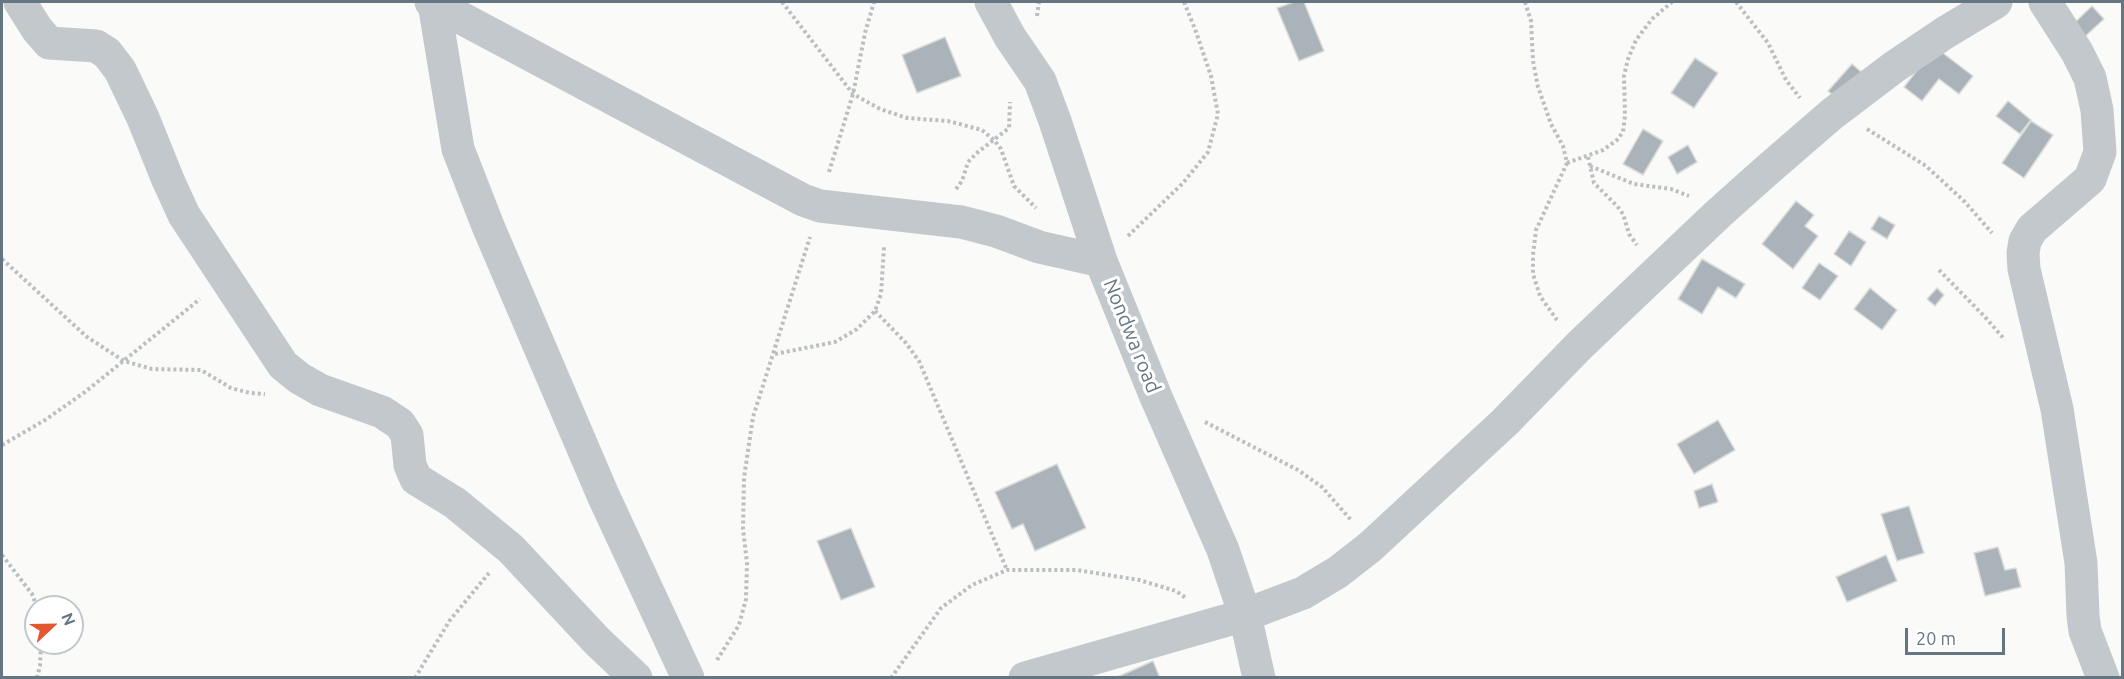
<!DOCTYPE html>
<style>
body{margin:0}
#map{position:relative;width:2124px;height:679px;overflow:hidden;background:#fafaf8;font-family:Ubuntu,sans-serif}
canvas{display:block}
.frame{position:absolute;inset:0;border:3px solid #657683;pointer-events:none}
.north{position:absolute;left:24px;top:595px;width:60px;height:60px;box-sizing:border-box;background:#fff;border:2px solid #c1c8cd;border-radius:50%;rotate:68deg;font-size:16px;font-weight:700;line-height:24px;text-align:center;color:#657683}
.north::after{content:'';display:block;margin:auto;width:21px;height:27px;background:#e4572e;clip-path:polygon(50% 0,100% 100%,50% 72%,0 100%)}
.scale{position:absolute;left:1905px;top:628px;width:100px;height:27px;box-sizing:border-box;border:3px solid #657683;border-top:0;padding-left:8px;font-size:18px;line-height:21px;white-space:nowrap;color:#657683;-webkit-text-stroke:4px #fff;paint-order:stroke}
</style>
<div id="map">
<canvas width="2124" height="679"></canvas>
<div class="frame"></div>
<div class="north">N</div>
<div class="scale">20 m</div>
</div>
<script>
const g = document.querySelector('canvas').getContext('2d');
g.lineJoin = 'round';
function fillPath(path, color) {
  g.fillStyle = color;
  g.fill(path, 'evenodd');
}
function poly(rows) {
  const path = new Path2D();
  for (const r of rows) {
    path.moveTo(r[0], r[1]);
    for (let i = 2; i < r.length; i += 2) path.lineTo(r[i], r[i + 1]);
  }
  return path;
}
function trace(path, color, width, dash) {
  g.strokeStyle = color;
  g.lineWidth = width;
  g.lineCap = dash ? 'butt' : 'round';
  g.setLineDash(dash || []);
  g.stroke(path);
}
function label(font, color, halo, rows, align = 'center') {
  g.font = font + ' Ubuntu,sans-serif';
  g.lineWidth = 6;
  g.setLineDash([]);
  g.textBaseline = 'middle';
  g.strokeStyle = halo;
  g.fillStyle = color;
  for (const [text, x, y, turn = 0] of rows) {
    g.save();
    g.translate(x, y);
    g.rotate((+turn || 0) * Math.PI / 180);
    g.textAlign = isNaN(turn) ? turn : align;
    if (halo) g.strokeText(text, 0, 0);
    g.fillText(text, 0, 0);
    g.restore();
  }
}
const building = poly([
 [1294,2,1304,2,1324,51,1299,61,1277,8,1294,2],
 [2092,6,2104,19,2079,42,2067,30,2092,6],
 [945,37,961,76,917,93,902,55,945,37],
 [1935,47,1973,76,1959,94,1939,79,1922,101,1904,87,1935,47],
 [1695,58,1718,73,1694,108,1671,93,1695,58],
 [1852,64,1866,76,1842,103,1828,91,1852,64],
 [2008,101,2031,120,2020,134,1996,116,2008,101],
 [2031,121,2053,135,2024,178,2002,163,2031,121],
 [1643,129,1663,141,1643,175,1623,164,1643,129],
 [1688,145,1697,162,1677,174,1668,157,1688,145],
 [1796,201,1814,215,1805,226,1818,236,1793,269,1762,244,1796,201],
 [1879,216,1895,225,1887,239,1871,229,1879,216],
 [1849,231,1866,242,1851,266,1834,254,1849,231],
 [1702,259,1745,284,1736,298,1718,287,1702,314,1678,299,1702,259],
 [1819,263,1838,276,1820,300,1802,288,1819,263],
 [1870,288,1897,310,1882,330,1854,309,1870,288],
 [1937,288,1944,295,1935,306,1927,299,1937,288],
 [1718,420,1735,450,1694,474,1677,444,1718,420],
 [1057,464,1086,528,1035,551,1023,524,1012,529,995,492,1057,464],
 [1712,484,1718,502,1699,508,1694,491,1712,484],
 [1909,506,1924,553,1897,561,1881,514,1909,506],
 [851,528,875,587,841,600,817,541,851,528],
 [1998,547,2005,570,2016,568,2021,587,1985,596,1974,553,1998,547],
 [1886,555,1897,581,1847,602,1836,577,1886,555],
 [1153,661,1160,678,1115,678,1153,661]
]);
fillPath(building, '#aab3b9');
trace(building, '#dcdcda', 1.5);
trace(poly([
 [782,2,853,94,880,109,907,118,948,121,982,130,994,140,1001,149,1014,186,1036,208],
 [1525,2,1531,21,1533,61,1538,87,1551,124,1563,146,1567,163,1536,230,1533,255,1533,274,1540,296,1557,320],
 [1736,2,1768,43,1786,80,1800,98],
 [1037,16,1039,2],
 [1867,129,1926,166,1965,202,1992,233],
 [1588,157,1594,183,1617,206,1623,214,1629,234,1637,245],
 [1567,163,1603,150,1617,140,1623,132,1625,116,1624,76,1628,59,1636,40,1652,19,1672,2],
 [1590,166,1634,184,1671,189,1689,196],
 [829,172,853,94,865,33,874,2],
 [956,189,962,181,968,162,978,152,1009,128,1010,102],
 [1128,236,1183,183,1208,152,1218,114,1211,76,1195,29,1184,2],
 [2,259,87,337,124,361,152,369,201,370,231,388,250,393,265,394],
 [1939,270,1985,317,2005,340],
 [875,311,906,343,919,361,1007,570],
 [775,354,835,342,857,329,875,311,881,294,884,247],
 [1205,422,1298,470,1322,487,1351,520],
 [2,445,45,420,85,392,200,299],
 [2,555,32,594,37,607],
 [717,660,739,625,746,599,747,563,743,529,744,478,753,417,810,237],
 [37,678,40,666,41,643],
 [415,678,450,620,489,573],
 [891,678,941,608,972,585,1007,570,1077,570,1139,580,1176,591,1186,598]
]), '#bbbfc2', 4, [3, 3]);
trace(poly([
 [20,2,37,29,49,43,96,46,107,53,120,70,143,118,168,180,184,215,283,365,299,378,320,390,382,412,400,424,407,435,410,465,416,479,455,503,511,549,597,641,636,678],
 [431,2,803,200,820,206,961,222,996,231,1039,247,1101,261],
 [991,2,1010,37,1040,81,1055,121,1101,261,1156,397,1223,550,1245,615,1259,678],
 [2045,2,2077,52,2090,78,2097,110,2100,152,2090,179,2032,229,2025,241,2023,253,2024,269,2057,409,2081,563,2083,616,2085,631,2103,678],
 [434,3,458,149,488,226,603,495,688,678],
 [1025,678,1245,615,1303,593,1338,572,1370,547,1505,422,1580,345,1718,214,1765,172,1832,114,1894,67,1946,32,1996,2]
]), '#c3c8cc', 33);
label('20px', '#657683', '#fff', [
 ["Nondwa road",1132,336,68]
]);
</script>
